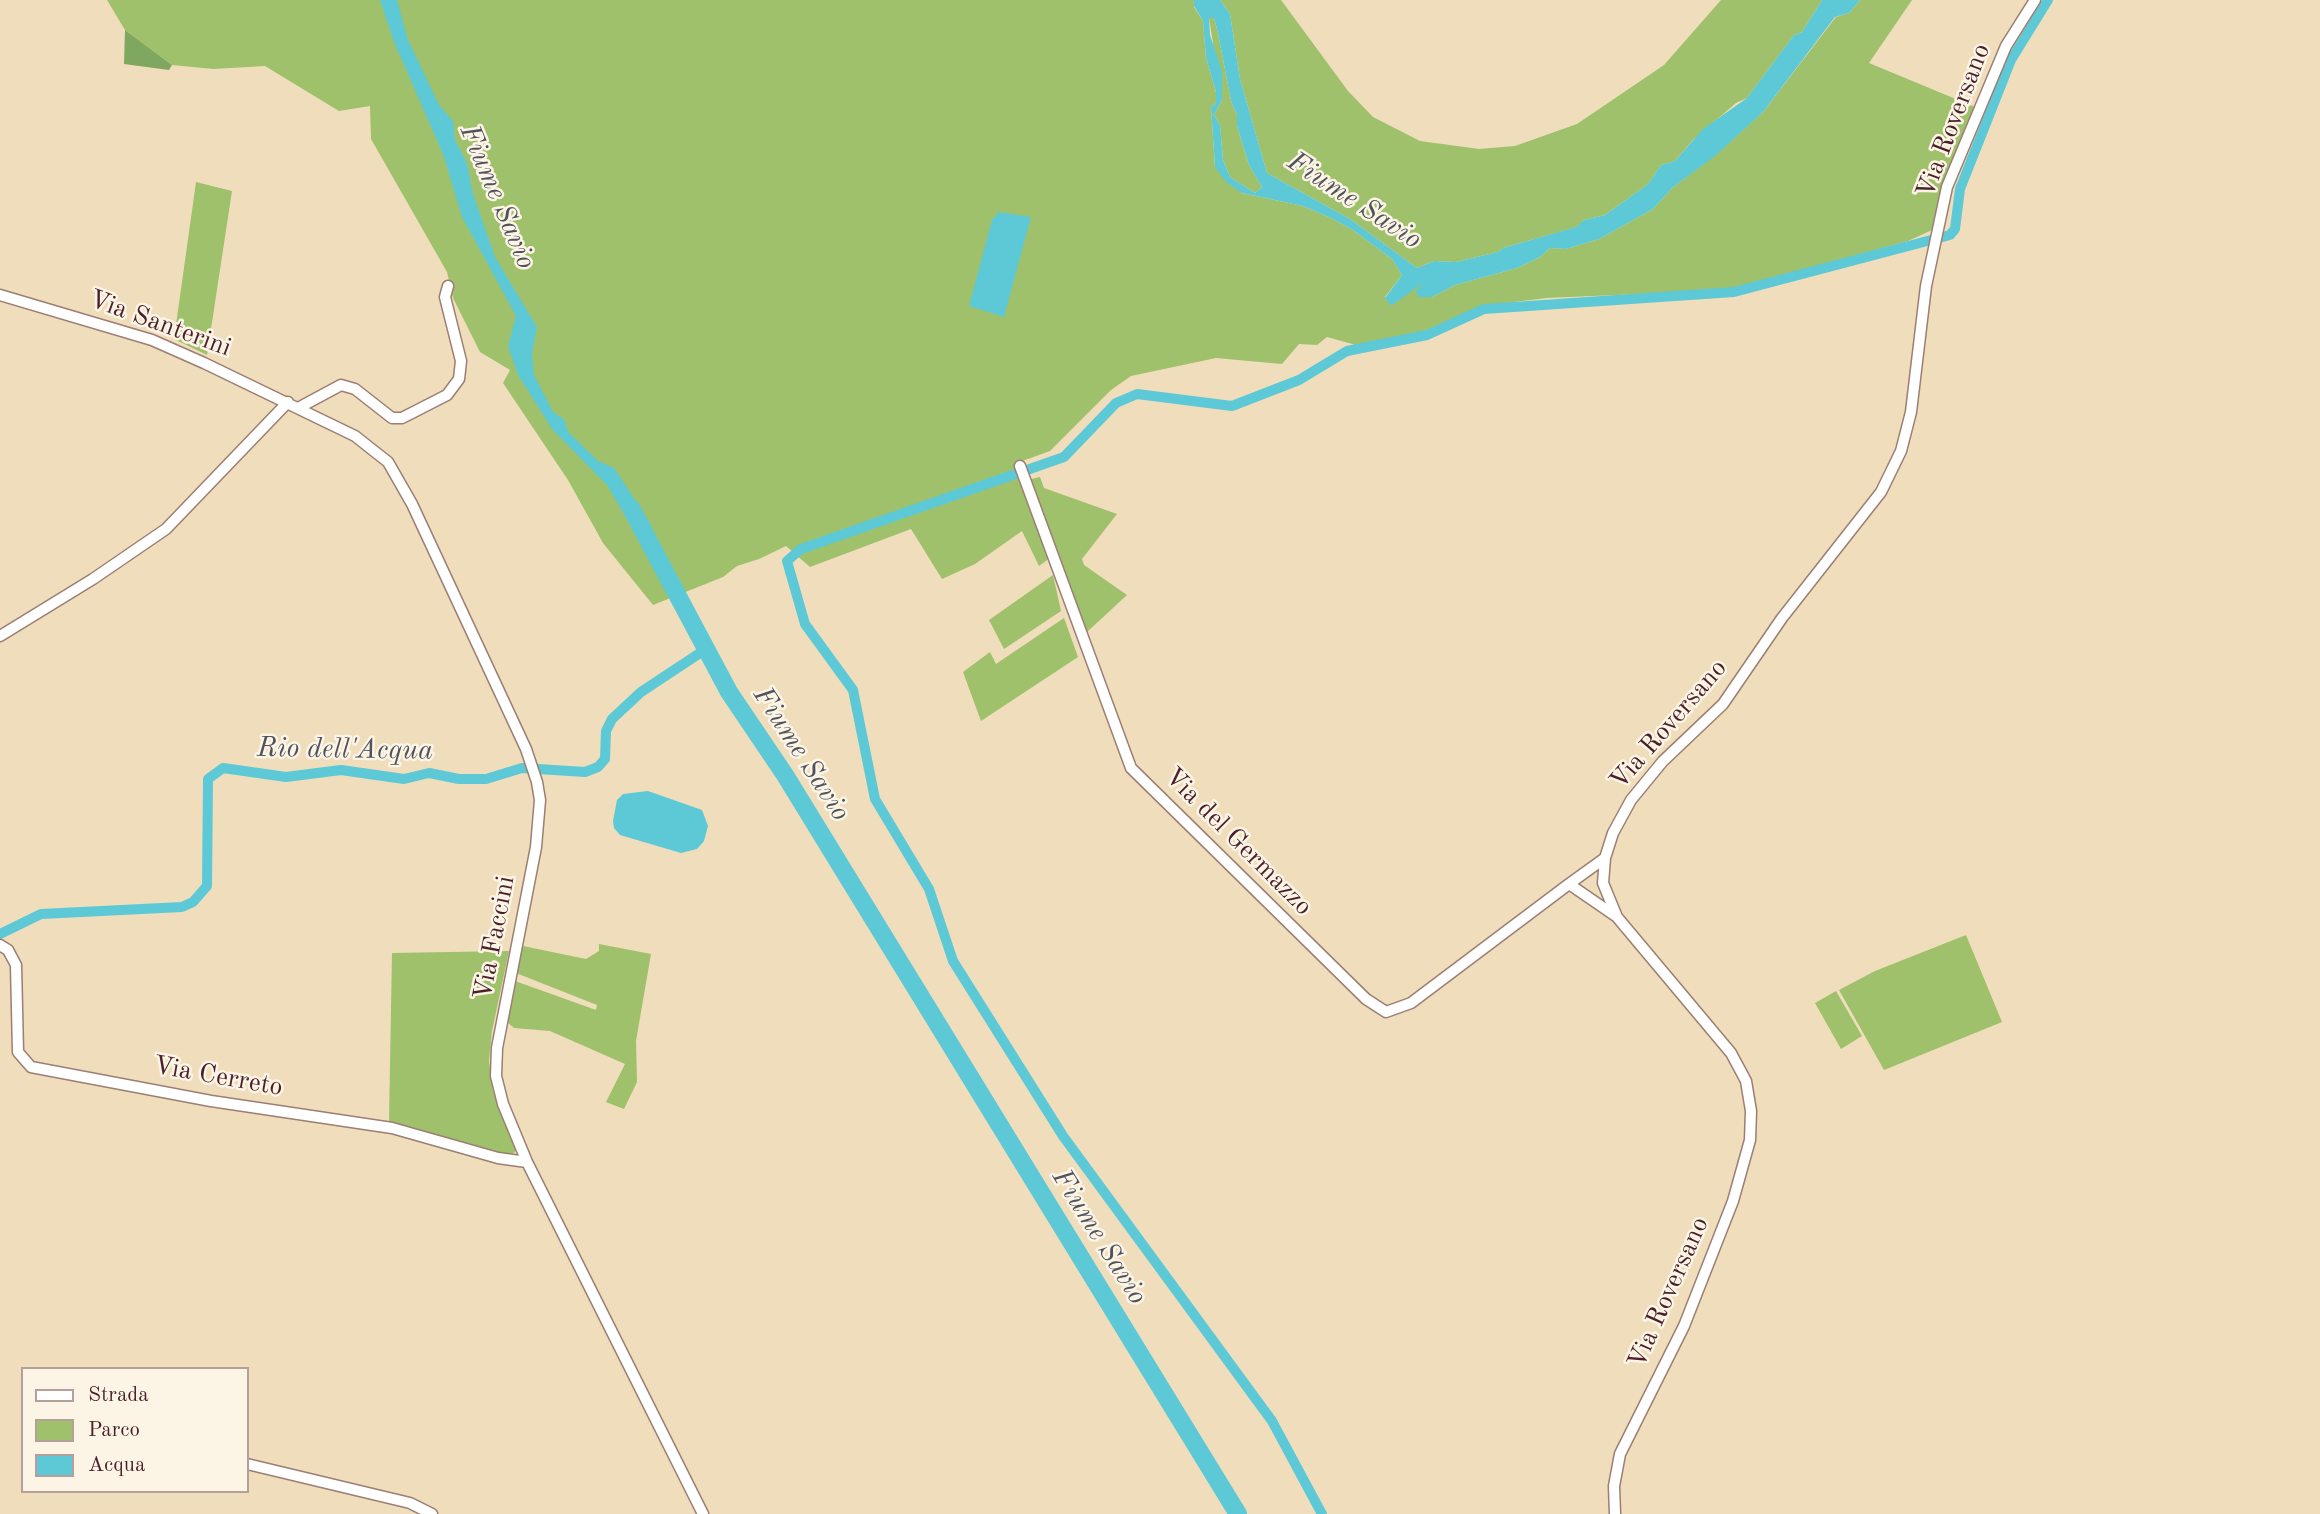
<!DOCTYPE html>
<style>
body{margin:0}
#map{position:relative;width:2320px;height:1514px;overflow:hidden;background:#efddbb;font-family:"Old Standard TT",serif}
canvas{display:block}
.legend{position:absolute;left:21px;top:1367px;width:228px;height:126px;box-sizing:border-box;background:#fcf5e5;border:2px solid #b59f9b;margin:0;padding:9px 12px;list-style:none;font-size:21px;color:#4a1f2b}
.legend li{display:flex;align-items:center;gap:14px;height:35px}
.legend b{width:35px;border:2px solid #b59f9b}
</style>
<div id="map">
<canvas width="2320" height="1514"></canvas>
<ul class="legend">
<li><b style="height:9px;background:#fff"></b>Strada</li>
<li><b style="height:19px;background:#9fc16b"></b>Parco</li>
<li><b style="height:19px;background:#5dc9d6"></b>Acqua</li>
</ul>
</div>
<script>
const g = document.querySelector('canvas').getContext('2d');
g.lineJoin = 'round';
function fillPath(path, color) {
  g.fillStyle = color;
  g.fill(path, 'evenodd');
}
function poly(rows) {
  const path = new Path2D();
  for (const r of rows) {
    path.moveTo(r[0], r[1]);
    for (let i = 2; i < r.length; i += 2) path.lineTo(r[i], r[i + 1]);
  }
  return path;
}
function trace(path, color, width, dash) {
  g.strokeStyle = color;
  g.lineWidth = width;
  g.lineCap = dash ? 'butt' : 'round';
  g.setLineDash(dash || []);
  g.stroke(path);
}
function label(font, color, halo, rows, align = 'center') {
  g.font = font + ' "Old Standard TT",serif';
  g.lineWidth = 5;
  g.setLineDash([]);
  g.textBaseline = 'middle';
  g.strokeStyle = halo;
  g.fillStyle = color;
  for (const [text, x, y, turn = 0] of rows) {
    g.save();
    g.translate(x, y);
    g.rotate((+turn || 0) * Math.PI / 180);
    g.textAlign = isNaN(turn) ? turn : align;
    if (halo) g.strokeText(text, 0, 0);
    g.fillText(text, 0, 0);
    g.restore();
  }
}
fillPath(poly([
 [107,0,1194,0,1194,7,1203,21,1206,58,1216,92,1216,103,1211,107,1215,167,1242,193,1303,206,1331,218,1353,230,1392,259,1402,275,1385,297,1391,305,1412,288,1425,282,1432,297,1455,285,1517,268,1540,257,1550,248,1566,249,1599,239,1653,209,1672,188,1715,155,1763,112,1836,17,1849,13,1860,0,1912,0,1869,63,1975,107,1947,178,1932,230,1908,241,1733,290,1547,298,1481,306,1420,333,1356,345,1327,337,1317,345,1299,344,1282,364,1216,358,1131,376,1111,390,1050,451,1014,464,1019,482,1040,477,1044,488,1117,514,1082,559,1084,565,1127,595,1087,632,1083,631,1054,555,1039,566,1022,531,975,564,942,579,911,529,810,567,786,546,759,559,737,566,723,577,653,605,603,543,568,480,503,383,510,370,480,352,453,298,447,272,371,139,370,106,339,111,265,66,214,69,172,65,125,30],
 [1220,0,1281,0,1348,91,1373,117,1420,141,1479,149,1515,146,1577,124,1664,65,1721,0,1822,0,1802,32,1794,35,1747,98,1736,103,1693,140,1675,161,1661,165,1648,184,1605,215,1584,220,1577,227,1503,248,1498,252,1456,262,1434,261,1417,268,1350,219,1267,173,1240,79,1230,14],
 [1209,18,1214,18,1218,33,1231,101,1237,115,1237,126,1249,165,1262,187,1255,193,1230,177,1223,160,1220,125,1214,115,1222,100],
 [196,182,232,191,207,355,174,339],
 [1053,575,1061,611,1004,649,989,620],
 [1064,618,1078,657,981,721,963,672,990,652,996,664],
 [1966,935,2002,1022,1884,1070,1839,990,1875,971],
 [599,944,651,954,636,1041,637,1082,624,1109,606,1102,625,1064,550,1031,514,1028,507,1022,515,981,596,1010,597,1005,516,973,523,946,586,959,599,951],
 [509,951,492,1031,489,1061,493,1091,516,1145,515,1152,509,1156,389,1122,392,953],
 [1836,991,1862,1036,1841,1049,1815,1003]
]), '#9fc16b');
fillPath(poly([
 [125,30,172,65,169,70,124,64]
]), '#7fa75f');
fillPath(poly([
 [380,0,397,0,408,40,439,105,453,121,455,140,467,163,473,194,495,257,537,327,532,354,534,375,553,412,564,419,568,432,598,461,614,468,652,526,634,531,607,485,552,429,518,375,508,346,516,316,462,217,443,154,394,42],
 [1194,0,1220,0,1230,14,1240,79,1267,173,1350,219,1417,268,1434,261,1456,262,1498,252,1503,248,1576,227,1584,220,1605,215,1648,184,1661,165,1675,161,1703,129,1747,98,1794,35,1802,32,1822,0,1860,0,1849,13,1835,17,1763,112,1715,156,1672,188,1653,209,1599,239,1566,249,1550,248,1540,257,1517,268,1455,285,1432,297,1418,297,1416,291,1423,283,1391,306,1385,298,1402,275,1392,259,1353,230,1331,218,1303,206,1242,193,1226,182,1215,167,1211,107,1216,103,1216,92,1206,58,1203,21,1194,6],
 [1209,18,1214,18,1218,33,1231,101,1237,115,1237,126,1249,165,1262,187,1255,193,1230,177,1223,160,1220,125,1214,115,1222,100,1222,71,1210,35],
 [999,212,1031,217,1004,317,969,306,992,220],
 [648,791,702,810,708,826,704,841,697,849,681,853,620,835,614,828,613,821,617,800,623,794]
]), '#5dc9d6');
trace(poly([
 [0,934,41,914,182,907,193,902,207,886,208,779,223,768,286,777,341,770,404,779,429,773,459,779,486,779,522,768,585,772,598,767,605,759,606,731,612,719,641,692,706,649],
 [1322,1514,1272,1421,1063,1136,953,961,929,889,875,799,853,690,805,624,787,561,801,549,1064,457,1116,403,1137,394,1232,406,1299,380,1347,351,1427,335,1484,309,1734,292,1950,235,1955,229,1960,189,2011,60,2048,0]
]), '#5dc9d6', 10);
trace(poly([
 [631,508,729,692,785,775,1238,1514]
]), '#5dc9d6', 18);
const minor = poly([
 [0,295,152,340,204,363,355,436,388,462,412,504,526,749,537,782,540,800,536,847,497,1048,496,1076,503,1104,527,1162,703,1514],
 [300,407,341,385,355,389,392,418,402,418,447,395,459,379,461,361,445,297,448,286],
 [1020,466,1131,768,1366,999,1386,1012,1411,1003,1569,884,1617,917],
 [0,636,93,579,166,529,288,402],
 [1569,884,1605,858],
 [0,945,8,950,16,965,18,1052,31,1067,211,1101,392,1128,498,1158,527,1162],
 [247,1464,410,1503,432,1514],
 [1615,1514,1614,1486,1620,1454,1684,1326,1733,1201,1750,1140,1751,1111,1746,1081,1731,1053,1617,917,1603,883,1605,858,1613,833,1631,800,1663,761,1723,704,1782,618,1881,492,1901,451,1911,412,1926,286,1947,187,2006,46,2035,0]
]);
trace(minor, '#9c7e73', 13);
trace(minor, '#fff', 10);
label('26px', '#4a1f2b', '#fcf5e5', [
 ["Via Roversano",1954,121,-69],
 ["Via Santerini",160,324,20],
 ["Via Roversano",1669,725,-49],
 ["Via del Germazzo",1238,842,45],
 ["Via Faccini",495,938,-79],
 ["Via Cerreto",218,1077,10],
 ["Via Roversano",1669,1293,-66]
]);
label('italic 28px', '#50525e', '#fcf5e5', [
 ["Fiume Savio",497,197,67],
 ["Fiume Savio",1354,201,33],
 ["Rio dell'Acqua",345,750,1],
 ["Fiume Savio",801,754,57],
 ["Fiume Savio",1099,1237,58]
]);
</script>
